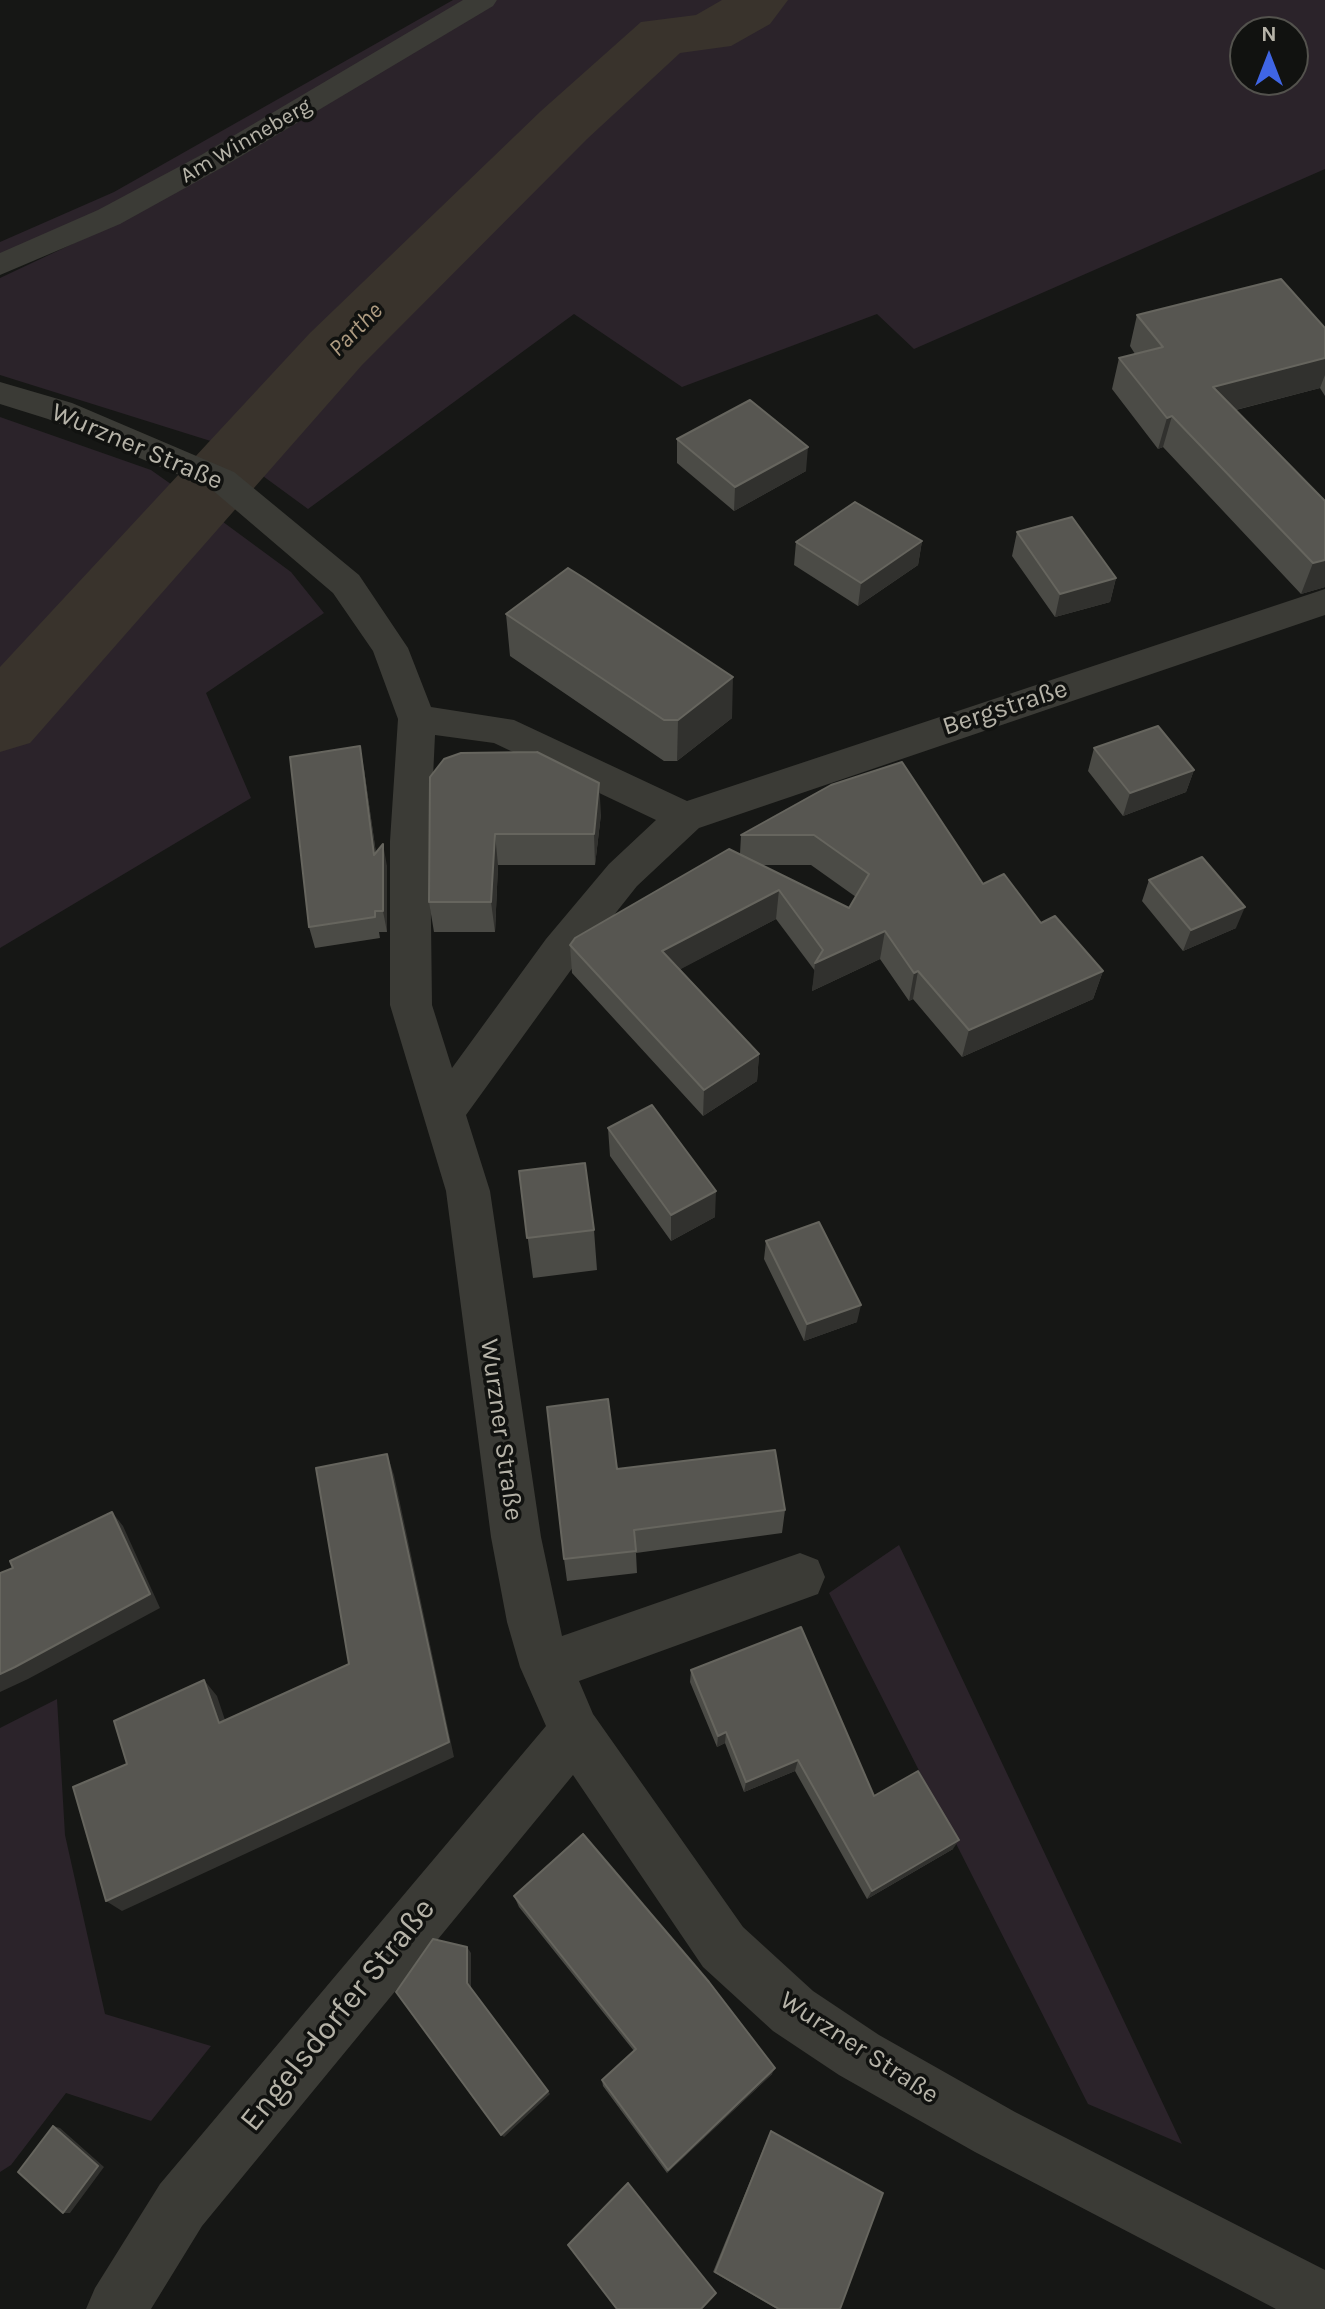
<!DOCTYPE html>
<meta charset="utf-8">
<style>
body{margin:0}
#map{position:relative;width:1325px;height:2309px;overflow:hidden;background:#161715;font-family:Karla,sans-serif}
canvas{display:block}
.north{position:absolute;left:1229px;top:16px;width:80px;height:80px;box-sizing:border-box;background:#111210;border:2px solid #53524d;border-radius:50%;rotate:0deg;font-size:22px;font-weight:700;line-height:32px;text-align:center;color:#b6b3a8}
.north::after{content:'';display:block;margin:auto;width:28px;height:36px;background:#3f65e4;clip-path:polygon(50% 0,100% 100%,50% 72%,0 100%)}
</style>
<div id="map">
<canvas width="1325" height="2309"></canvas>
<div class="north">N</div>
</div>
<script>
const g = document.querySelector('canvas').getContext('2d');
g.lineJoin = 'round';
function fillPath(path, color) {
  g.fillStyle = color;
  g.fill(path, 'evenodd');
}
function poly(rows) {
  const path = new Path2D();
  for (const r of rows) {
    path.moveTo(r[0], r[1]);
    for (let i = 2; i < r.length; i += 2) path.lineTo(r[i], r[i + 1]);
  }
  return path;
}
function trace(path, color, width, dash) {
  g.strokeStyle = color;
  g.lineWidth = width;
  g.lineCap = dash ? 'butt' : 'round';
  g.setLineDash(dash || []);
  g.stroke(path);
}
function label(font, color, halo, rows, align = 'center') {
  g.font = font + ' Karla,sans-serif';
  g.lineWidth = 7;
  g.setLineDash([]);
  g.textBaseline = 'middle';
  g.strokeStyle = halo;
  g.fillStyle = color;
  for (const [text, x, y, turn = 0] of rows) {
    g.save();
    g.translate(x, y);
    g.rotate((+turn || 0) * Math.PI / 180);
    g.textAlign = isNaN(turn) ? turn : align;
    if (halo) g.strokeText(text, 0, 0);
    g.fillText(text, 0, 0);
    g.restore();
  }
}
fillPath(poly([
 [453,0,470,0,122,201,0,255,0,242,114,192],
 [497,0,1325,0,1325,169,914,349,877,314,682,387,574,314,308,509,252,468,274,439,467,241,505,181,217,443,0,375,0,278,121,221,226,165],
 [1245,32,1293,32,1293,80,1245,80],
 [0,417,151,470,185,494,37,684,94,636,200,505,291,572,324,613,206,693,251,798,0,948],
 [899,1545,1182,2144,1088,2104,829,1593],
 [57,1699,65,1835,105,2014,211,2046,151,2121,66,2093,11,2165,0,2172,0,1728]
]), '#2b232a');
fillPath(poly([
 [722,0,788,0,770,24,731,46,680,53,587,139,362,365,30,743,0,752,0,667,310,333,541,111,641,22,696,15,722,0]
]), '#39332c');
fillPath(poly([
 [463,0,497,0,493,6,223,167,120,224,0,275,0,253,98,210,201,155,463,0],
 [0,382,72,403,234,472,359,575,408,648,431,707,514,720,687,801,1325,589,1325,615,699,828,637,886,576,963,466,1115,490,1191,541,1537,562,1636,800,1553,818,1560,825,1577,818,1594,579,1681,593,1714,743,1927,813,1991,879,2035,1015,2112,1325,2270,1325,2309,1276,2309,975,2152,839,2075,773,2031,703,1967,573,1775,202,2226,151,2309,86,2309,95,2288,160,2184,546,1726,520,1667,507,1622,491,1537,446,1191,390,1005,390,841,398,719,373,651,333,593,210,488,48,419,0,404,0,382],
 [435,735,494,743,656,820,609,864,546,939,452,1068,432,1005,430,841,435,735]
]), '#3b3b36');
fillPath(poly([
 [1137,315,1325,328,1325,396,1320,388,1236,410,1325,501,1325,587,1301,594,1163,447,1158,449,1112,389,1119,358,1135,354,1130,346],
 [677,439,806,471,734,511,677,463],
 [1017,532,1116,578,1110,602,1055,617,1012,556],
 [922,541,918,565,858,606,794,565,796,542],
 [506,614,732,718,677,761,664,761,510,656],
 [1094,748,1194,770,1186,792,1123,816,1088,771],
 [364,769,376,853,387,866,387,932,379,932,380,938,315,948,309,927],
 [430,777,601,814,595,865,498,865,495,932,434,932,429,902],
 [831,785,1041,923,1103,971,1093,999,962,1057,913,999,909,1001,880,959,812,991,815,971,776,919,680,969,759,1054,757,1081,703,1116,572,973,570,945,740,854,741,835],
 [762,865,811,865,856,897,849,908],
 [1149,880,1236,928,1183,951,1142,901],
 [608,1128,715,1217,671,1241,610,1156],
 [519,1171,594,1230,597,1270,533,1278],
 [766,1241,857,1322,804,1341,764,1259],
 [617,1469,785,1510,782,1533,636,1553,637,1573,567,1581,564,1559],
 [691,1670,874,1796,953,1849,867,1899,795,1771,744,1792,725,1743,717,1747,690,1682],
 [514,1896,772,2074,667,2173,603,2086,602,2080,634,2051,519,1907],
 [771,2131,840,2309,777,2309,713,2272,769,2135]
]), '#4b4b46');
fillPath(poly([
 [1325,358,1325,375,1320,388,1204,418,1213,387],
 [1172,416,1163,447,1158,449,1167,418],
 [808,447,806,471,734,511,735,487],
 [922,541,918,565,858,606,861,583],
 [1325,560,1325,587,1301,594,1313,563],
 [1116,578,1110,602,1055,617,1060,594],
 [733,677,732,718,677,761,678,720],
 [360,746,364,769,379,876,374,855],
 [1194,770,1186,792,1123,816,1130,793],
 [599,783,601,814,595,865,594,834],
 [495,834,498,865,495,932,491,902],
 [383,844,387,866,387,932,383,911],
 [779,890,776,919,662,979,662,951],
 [1245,907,1236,928,1183,951,1191,930],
 [885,931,880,959,812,991,815,963],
 [918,971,913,999,909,1001,914,973],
 [1103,971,1093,999,962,1057,969,1030],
 [759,1054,757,1081,703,1116,704,1090],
 [716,1191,715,1217,671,1241,671,1215],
 [861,1305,857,1322,804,1341,807,1324],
 [387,1454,394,1475,454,1757,122,1911,106,1901,449,1742],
 [112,1512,123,1526,160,1608,28,1679,0,1692,0,1674],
 [204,1680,217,1696,231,1738,219,1723],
 [726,1732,725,1743,717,1747,718,1736],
 [798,1760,795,1771,744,1792,746,1782],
 [959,1840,953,1849,867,1899,872,1891],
 [467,1947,471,1953,471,1988,467,1983],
 [775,2068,772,2074,667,2173,668,2170],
 [548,2091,550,2094,504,2137,501,2135],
 [53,2126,60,2128,104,2167,70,2213,63,2213]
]), '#31312e');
const building = poly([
 [1281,279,1325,328,1325,358,1213,387,1325,501,1325,560,1313,563,1172,416,1167,418,1119,358,1163,347,1137,315,1281,279],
 [750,400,808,447,735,487,677,439,750,400],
 [855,502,922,541,861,583,796,542,855,502],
 [1072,517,1116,578,1060,594,1017,532,1072,517],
 [568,568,584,578,733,677,678,720,664,720,506,614,568,568],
 [1158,726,1194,770,1130,793,1094,748,1158,726],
 [360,746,374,855,383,844,383,911,375,911,375,917,309,927,290,757,360,746],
 [537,752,599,783,594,834,495,834,491,902,429,902,430,777,444,759,461,753,537,752],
 [902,762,983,884,1004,874,1041,923,1055,916,1103,971,969,1030,918,971,914,973,885,931,815,963,823,950,779,890,662,951,759,1054,704,1090,570,945,575,938,729,849,849,908,869,874,814,835,741,835,831,785,902,762],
 [1202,857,1245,907,1191,930,1149,880,1202,857],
 [652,1105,716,1191,671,1215,608,1128,652,1105],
 [585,1163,594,1230,527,1238,519,1171,585,1163],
 [819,1222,861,1305,807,1324,766,1241,819,1222],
 [608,1399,617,1469,775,1450,785,1510,634,1530,636,1551,564,1559,547,1407,608,1399],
 [387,1454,449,1742,106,1901,73,1787,127,1764,114,1721,204,1680,219,1723,349,1664,316,1468,387,1454],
 [112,1512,150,1594,15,1667,0,1674,0,1573,13,1568,10,1561,112,1512],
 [801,1627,874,1796,918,1771,959,1840,872,1891,798,1760,746,1782,726,1732,718,1736,691,1670,801,1627],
 [583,1834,709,1982,775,2068,668,2170,602,2080,636,2049,514,1896,583,1834],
 [433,1939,467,1947,467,1983,548,2091,501,2135,396,1992,433,1939],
 [53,2126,98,2166,63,2213,18,2172,53,2126],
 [771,2131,883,2193,840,2309,779,2309,715,2272,771,2131],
 [628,2183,716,2293,701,2309,617,2309,568,2245,628,2183]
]);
fillPath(building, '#575651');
trace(building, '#66655e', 2);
label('22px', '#b6b3a8', '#111210', [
 ["Am Winneberg",246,141,-30]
]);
label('italic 24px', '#ae9b81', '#111210', [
 ["Parthe",356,330,-45]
]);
label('26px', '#b6b3a8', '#111210', [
 ["Wurzner Straße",137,447,23],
 ["Bergstraße",1005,708,-18],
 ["Wurzner Straße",501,1430,82],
 ["Wurzner Straße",859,2048,33]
]);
label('32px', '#b6b3a8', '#111210', [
 ["Engelsdorfer Straße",338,2015,-51]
]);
</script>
